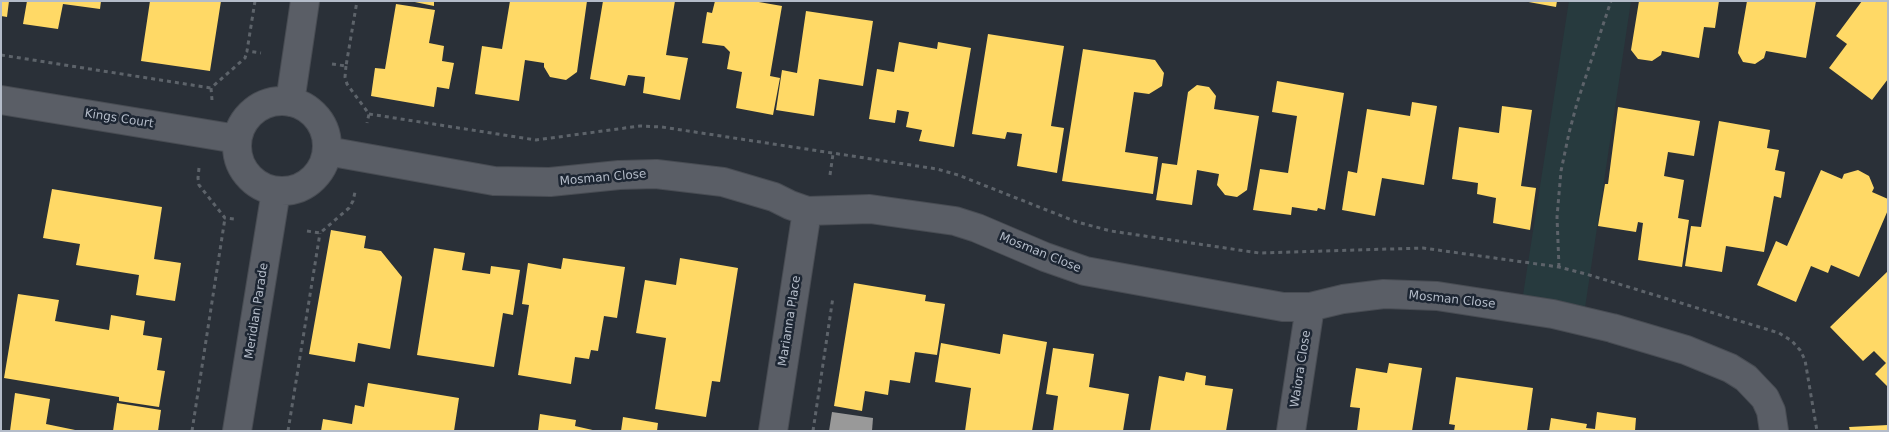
<!DOCTYPE html>
<style>
body{margin:0}
#map{position:relative;width:1889px;height:432px;overflow:hidden;background:#2a3038;font-family:"DejaVu Sans",sans-serif}
canvas{display:block}
.frame{position:absolute;inset:0;border:2px solid #b4bcc9;pointer-events:none}
</style>
<div id="map">
<canvas width="1889" height="432"></canvas>
<div class="frame"></div>
</div>
<script>
const g = document.querySelector('canvas').getContext('2d');
g.lineJoin = 'round';
function fillPath(path, color) {
  g.fillStyle = color;
  g.fill(path, 'evenodd');
}
function poly(rows) {
  const path = new Path2D();
  for (const r of rows) {
    if (r.length === 3) {
      path.moveTo(r[0] + r[2], r[1]);
      path.arc(r[0], r[1], r[2], 0, 2 * Math.PI);
      continue;
    }
    path.moveTo(r[0], r[1]);
    for (let i = 2; i < r.length; i += 2) path.lineTo(r[i], r[i + 1]);
  }
  return path;
}
function trace(path, color, width, dash) {
  g.strokeStyle = color;
  g.lineWidth = width;
  g.lineCap = dash ? 'butt' : 'round';
  g.setLineDash(dash || []);
  g.stroke(path);
}
function label(font, color, halo, rows, align = 'center') {
  g.font = font + ' "DejaVu Sans",sans-serif';
  g.lineWidth = 5;
  g.setLineDash([]);
  g.textBaseline = 'middle';
  g.strokeStyle = halo;
  g.fillStyle = color;
  for (const [text, x, y, turn = 0] of rows) {
    g.save();
    g.translate(x, y);
    g.rotate((+turn || 0) * Math.PI / 180);
    g.textAlign = isNaN(turn) ? turn : align;
    if (halo) g.strokeText(text, 0, 0);
    g.fillText(text, 0, 0);
    g.restore();
  }
}
fillPath(poly([
 [1569,1,1631,1,1583,321,1521,308]
]), '#273a3e');
fillPath(poly([
 [1,1,9,1,7,17,1,16],
 [27,1,101,1,100,9,63,4,58,29,23,24],
 [150,1,221,1,210,71,141,61],
 [410,1,434,1,434,6],
 [510,1,587,1,577,72,566,80,550,77,544,67,544,63,525,60,519,101,475,94,482,46,502,49],
 [603,1,675,1,666,55,688,58,680,100,643,93,645,77,628,75,625,86,590,79],
 [715,1,753,1,782,6,770,76,780,78,773,115,736,108,742,72,727,69,730,52,724,46,702,43,707,12,712,13],
 [1523,1,1557,1,1556,7],
 [1639,1,1719,1,1715,28,1704,27,1699,58,1662,51,1661,55,1652,61,1638,59,1631,50],
 [1747,1,1816,1,1806,58,1766,51,1764,58,1755,64,1743,62,1738,53],
 [1862,1,1888,1,1888,79,1872,100,1829,68,1847,44,1836,36],
 [396,4,435,10,429,43,444,46,442,61,454,63,449,89,437,87,434,107,371,96,375,68,385,69],
 [806,11,873,21,863,86,819,79,814,116,776,110,782,70,797,73],
 [988,34,1064,46,1051,126,1064,128,1057,173,1017,166,1022,134,1007,132,1005,139,972,134],
 [899,42,937,49,938,42,971,48,954,147,919,141,922,130,906,127,909,112,897,110,895,123,869,119,877,69,894,72],
 [1083,49,1155,60,1164,73,1162,86,1149,94,1134,92,1125,152,1158,157,1153,194,1062,181],
 [1277,81,1344,93,1325,210,1318,208,1317,211,1292,207,1291,215,1253,210,1260,169,1288,173,1297,116,1272,112],
 [1197,85,1209,87,1216,96,1214,109,1259,116,1247,190,1237,197,1225,195,1217,185,1219,174,1197,170,1192,205,1156,200,1162,163,1177,165,1188,92],
 [1412,102,1437,106,1424,185,1382,178,1375,216,1342,210,1348,171,1357,173,1367,109,1410,116],
 [1502,106,1532,110,1521,186,1536,188,1530,230,1493,223,1496,198,1477,194,1478,183,1452,179,1459,127,1499,133],
 [1618,107,1700,121,1694,156,1668,152,1664,176,1684,180,1678,218,1689,220,1682,267,1638,260,1643,223,1638,222,1636,232,1598,226,1605,184,1608,184],
 [1719,121,1770,130,1767,148,1779,150,1775,170,1785,172,1781,198,1774,196,1764,252,1726,246,1722,272,1685,266,1691,226,1701,227],
 [1821,170,1842,179,1844,174,1858,170,1869,176,1874,188,1872,192,1888,199,1888,210,1859,277,1831,265,1828,273,1811,266,1796,302,1757,285,1776,241,1787,246],
 [52,189,162,207,154,259,181,263,175,301,136,295,139,275,76,265,80,244,43,238],
 [331,230,366,236,364,248,381,251,402,277,390,349,358,343,355,362,309,354],
 [434,248,465,253,462,270,490,274,491,266,520,270,513,315,503,313,494,367,417,355],
 [563,258,625,267,617,318,604,316,598,351,591,350,589,359,575,357,571,384,518,375,529,305,522,304,528,263,561,269],
 [680,258,738,268,720,382,712,381,706,417,655,409,666,338,636,333,645,280,676,285],
 [1888,271,1888,387,1875,374,1886,363,1874,351,1863,361,1830,327],
 [854,283,926,295,925,301,945,304,937,355,915,352,910,383,890,380,888,395,865,391,862,411,834,406],
 [18,294,59,300,55,321,109,330,111,315,145,321,143,335,162,338,157,370,165,371,159,407,119,401,119,397,4,378],
 [1003,334,1047,342,1032,431,965,431,971,388,935,382,941,343,1000,354],
 [1053,348,1094,354,1089,387,1129,394,1123,431,1053,431,1058,396,1046,394],
 [1389,363,1422,368,1412,431,1357,431,1360,408,1350,407,1356,368,1387,373],
 [1186,372,1206,376,1205,385,1233,389,1226,431,1150,431,1159,376,1184,381],
 [1456,377,1533,388,1527,431,1454,431,1455,425,1449,424],
 [368,383,459,398,454,431,321,431,323,419,352,424,355,405,364,407],
 [15,393,50,399,46,424,80,431,10,431],
 [117,403,161,410,158,431,113,431],
 [1597,412,1636,418,1635,431,1549,431,1551,418,1587,424,1586,428,1595,429],
 [540,414,576,420,575,426,597,431,538,431],
 [623,417,658,423,657,431,621,431],
 [1888,425,1888,431,1850,431,1849,427]
]), '#ffd966');
fillPath(poly([
 [832,412,873,418,872,431,829,431]
]), '#999');
const street = poly([
 [1,100,237,139],
 [282,146,45],
 [290,102,305,1],
 [327,151,494,181,550,182,619,175,656,174,723,182,774,197,790,205,807,211,870,209,955,221,977,228,1045,257,1085,271,1283,307,1310,307,1343,299,1384,294,1437,296,1553,314,1612,328,1686,350,1730,368,1746,378,1765,398,1771,411,1774,431],
 [237,431,276,191],
 [773,431,807,211],
 [1291,431,1310,307]
]);
trace(street, '#484c53', 30);
trace(poly([
 [255,1,247,51,261,53],
 [1,55,211,88],
 [332,64,346,66,357,1],
 [346,66,345,77,347,84,369,114,367,123],
 [212,100,211,88,245,58,247,51],
 [369,114,536,140,640,126,662,127,937,169,958,175,1077,222,1111,231,1259,253,1423,248,1559,267,1586,274,1779,333,1792,341,1800,350,1805,360,1817,431],
 [199,168,198,178,199,185,225,218,234,219],
 [830,175,833,154],
 [307,231,320,233,349,208,353,201,355,192],
 [1559,267,1557,217,1561,171,1569,133,1577,103,1611,1],
 [192,431,225,218],
 [288,431,320,233],
 [813,431,833,297]
]), '#5d636a', 3, [4, 4]);
trace(street, '#5a5e66', 28);
label('12px', '#b4bcc9', '#1d2633', [
 ["Kings Court",119,119,9],
 ["Mosman Close",603,178,-5],
 ["Mosman Close",1040,253,22],
 ["Mosman Close",1452,300,6],
 ["Meridian Parade",257,311,-81],
 ["Marianna Place",790,321,-81],
 ["Waiora Close",1301,369,-81]
]);
</script>
